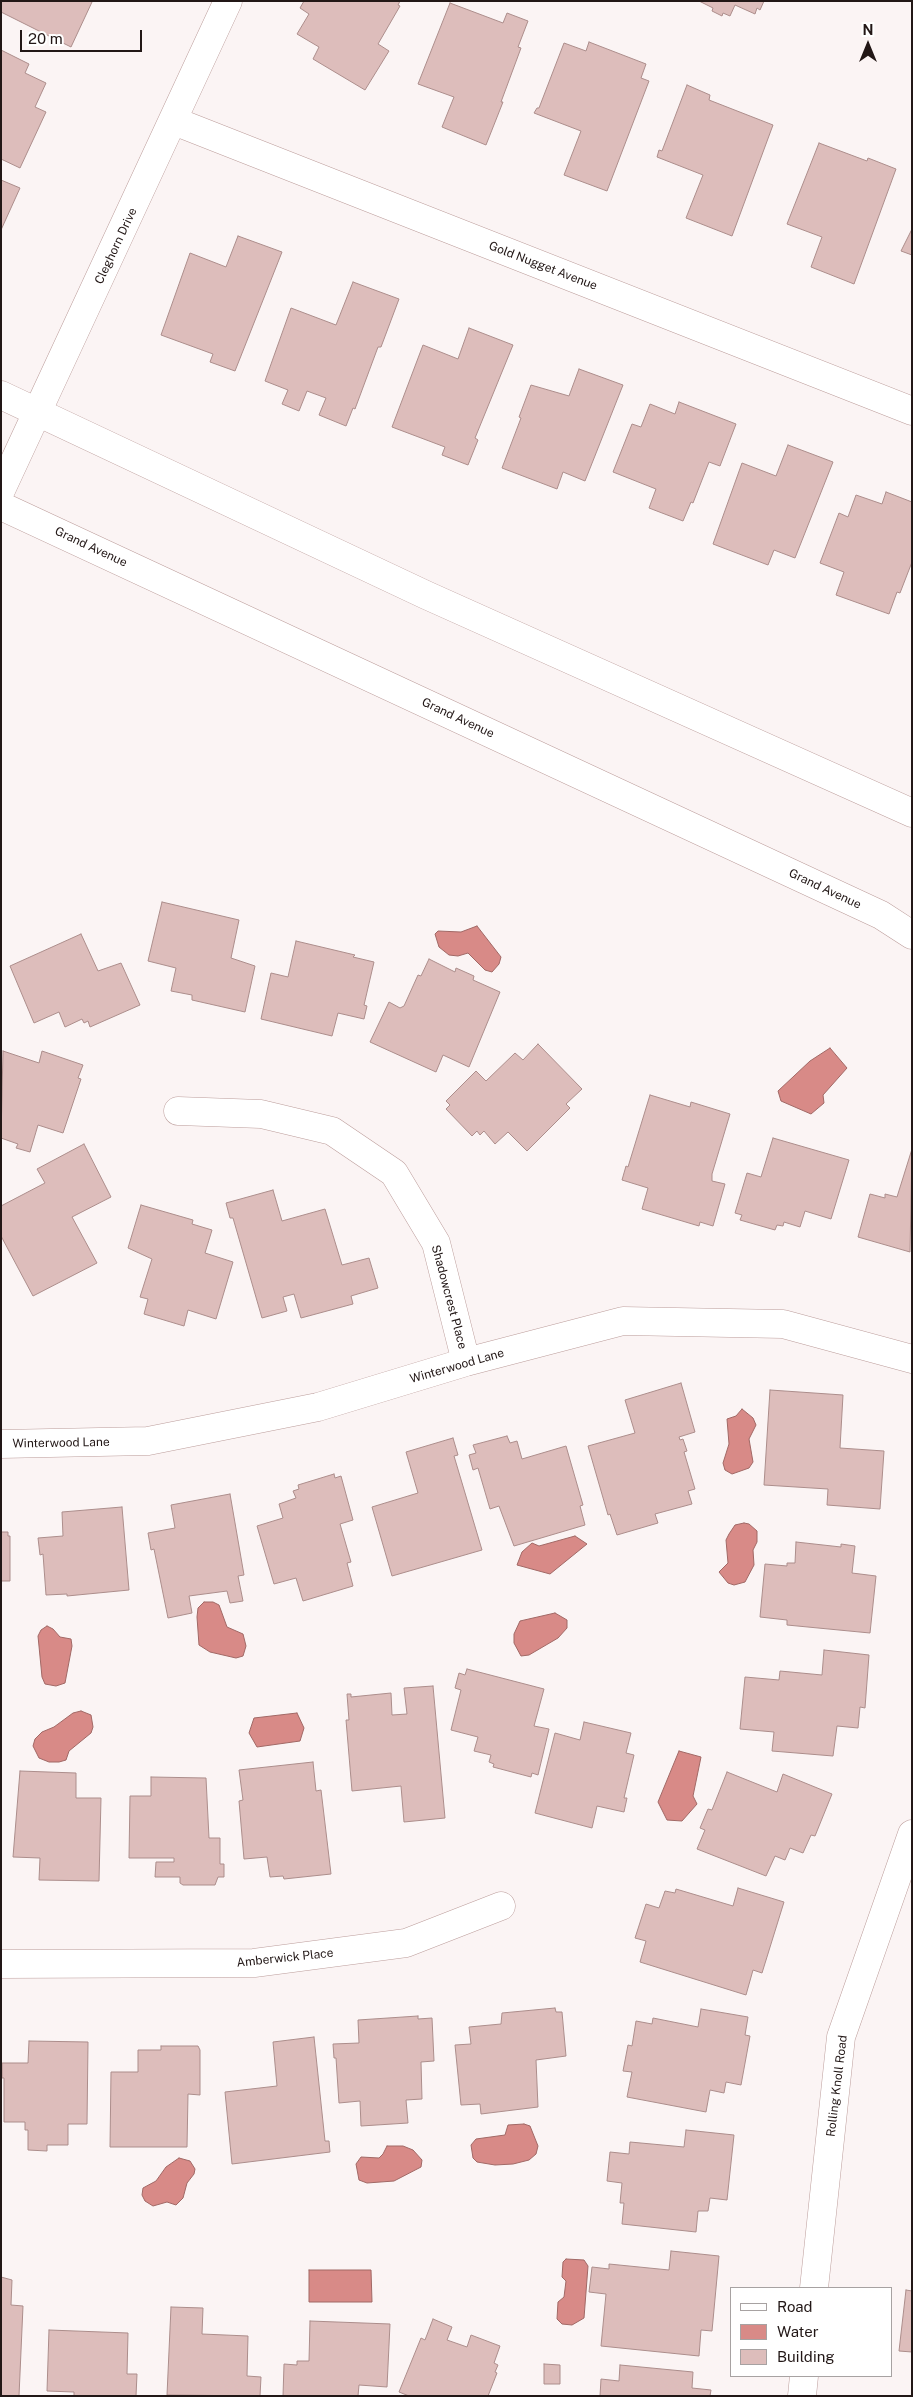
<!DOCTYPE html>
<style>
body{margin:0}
#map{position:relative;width:913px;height:2397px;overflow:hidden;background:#fbf4f4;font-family:"Public Sans",sans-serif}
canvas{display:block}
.frame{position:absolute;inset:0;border:2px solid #221716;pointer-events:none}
.legend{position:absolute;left:730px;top:2287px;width:162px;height:90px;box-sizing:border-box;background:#fff;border:1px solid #a7a2a2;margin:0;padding:6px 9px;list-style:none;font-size:15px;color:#221716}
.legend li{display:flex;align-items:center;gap:10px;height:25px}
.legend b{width:25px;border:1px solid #a7a2a2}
.north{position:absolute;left:843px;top:20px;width:50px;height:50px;-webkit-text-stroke:4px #fff;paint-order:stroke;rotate:0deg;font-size:14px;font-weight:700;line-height:20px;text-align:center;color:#221716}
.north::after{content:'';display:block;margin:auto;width:18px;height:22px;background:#221716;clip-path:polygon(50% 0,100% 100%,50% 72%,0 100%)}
.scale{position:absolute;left:20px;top:30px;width:122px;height:22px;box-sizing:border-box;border:2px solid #221716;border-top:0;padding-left:6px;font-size:15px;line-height:18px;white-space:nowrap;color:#221716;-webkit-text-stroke:4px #fff;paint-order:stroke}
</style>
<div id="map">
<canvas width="913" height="2397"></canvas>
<div class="frame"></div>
<ul class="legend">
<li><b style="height:6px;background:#fff"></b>Road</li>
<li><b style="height:14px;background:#d88a87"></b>Water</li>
<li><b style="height:14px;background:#ddbdbb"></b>Building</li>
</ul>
<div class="north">N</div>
<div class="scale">20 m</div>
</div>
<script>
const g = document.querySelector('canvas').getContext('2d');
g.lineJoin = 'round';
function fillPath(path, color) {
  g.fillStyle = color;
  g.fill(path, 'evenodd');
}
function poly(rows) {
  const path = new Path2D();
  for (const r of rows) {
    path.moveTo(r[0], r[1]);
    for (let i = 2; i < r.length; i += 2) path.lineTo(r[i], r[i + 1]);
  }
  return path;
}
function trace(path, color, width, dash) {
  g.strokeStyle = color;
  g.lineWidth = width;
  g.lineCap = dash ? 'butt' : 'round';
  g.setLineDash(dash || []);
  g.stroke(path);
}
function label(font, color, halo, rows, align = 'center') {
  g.font = font + ' "Public Sans",sans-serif';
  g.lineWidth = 4;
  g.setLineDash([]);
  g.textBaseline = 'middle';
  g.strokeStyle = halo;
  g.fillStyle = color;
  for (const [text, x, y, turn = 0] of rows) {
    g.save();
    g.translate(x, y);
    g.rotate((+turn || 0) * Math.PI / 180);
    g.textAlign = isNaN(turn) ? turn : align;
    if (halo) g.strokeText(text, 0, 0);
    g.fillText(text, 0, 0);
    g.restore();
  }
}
const water = poly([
 [477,926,501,957,499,964,492,972,485,970,468,953,458,956,449,955,439,947,435,934,438,931,461,932,477,926],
 [830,1048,847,1068,823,1095,824,1103,811,1114,781,1101,778,1091,810,1061,830,1048],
 [742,1409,753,1418,756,1425,749,1439,753,1462,749,1468,732,1474,725,1470,723,1463,729,1444,727,1419,736,1416,742,1409],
 [744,1523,749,1524,757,1531,757,1542,753,1550,754,1565,745,1582,734,1585,728,1583,719,1572,728,1563,726,1540,729,1534,735,1525,744,1523],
 [575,1536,587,1544,550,1574,517,1565,522,1552,532,1543,539,1546,575,1536],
 [204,1602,213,1602,219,1605,227,1627,243,1634,246,1646,243,1656,236,1658,210,1652,199,1645,197,1617,198,1608,204,1602],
 [555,1613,567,1620,567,1628,558,1638,529,1655,521,1656,514,1643,514,1634,520,1621,555,1613],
 [47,1626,53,1629,60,1637,71,1639,72,1646,65,1683,56,1686,45,1684,42,1677,38,1636,41,1630,47,1626],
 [81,1711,91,1715,93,1727,91,1733,69,1751,66,1760,59,1762,49,1762,39,1758,33,1746,35,1739,42,1732,54,1727,73,1713,81,1711],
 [297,1713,304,1728,300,1741,257,1747,249,1733,254,1718,297,1713],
 [679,1751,701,1757,693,1796,697,1804,682,1821,667,1820,658,1802,679,1751],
 [524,2124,530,2126,538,2146,536,2154,529,2160,513,2164,495,2165,477,2162,473,2158,471,2145,476,2139,505,2135,508,2125,524,2124],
 [387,2146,403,2146,413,2150,422,2160,421,2167,394,2181,367,2183,359,2180,356,2164,361,2157,379,2158,383,2154,387,2146],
 [179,2158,190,2161,195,2169,194,2174,187,2183,183,2198,176,2205,167,2202,153,2206,145,2201,142,2195,143,2188,156,2181,166,2167,179,2158],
 [566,2259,584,2260,588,2266,584,2318,572,2325,562,2324,557,2319,558,2302,564,2297,566,2281,562,2277,563,2262,566,2259],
 [309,2270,371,2270,372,2302,309,2302,309,2270]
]);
fillPath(water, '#d88a87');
trace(water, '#a16865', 1);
const building = poly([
 [1,1,90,1,92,2,71,47,1,12,1,1],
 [304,1,400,1,398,5,400,6,378,44,389,51,365,90,313,59,319,47,297,34,309,14,300,8,304,1],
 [699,1,764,1,760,10,757,8,755,14,735,5,730,16,723,13,722,16,712,11,713,8,699,1],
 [450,3,503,23,507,13,528,21,518,47,521,48,501,102,503,102,486,145,442,127,454,97,418,84,450,3],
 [589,42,646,64,641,78,649,81,607,191,564,175,581,131,534,113,537,108,539,108,564,43,586,51,589,42],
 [1,50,29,64,25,73,46,83,35,107,46,112,20,168,1,159,1,50],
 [687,85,710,95,709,100,773,125,732,236,686,218,703,175,657,157,659,150,662,151,687,85],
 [819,143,867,161,868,158,896,169,854,284,811,267,822,237,787,224,819,143],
 [1,180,20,188,1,230,1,180],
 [912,229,912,255,901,251,912,229],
 [238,236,282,252,235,371,210,362,213,354,161,335,190,253,226,267,238,236],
 [353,282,399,299,381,347,378,347,355,409,353,408,346,426,319,415,326,398,307,391,299,411,282,404,288,390,265,381,291,308,336,325,353,282],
 [469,328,513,345,475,438,478,440,468,465,442,455,445,447,392,427,423,345,458,359,469,328],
 [579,369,623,385,585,481,563,472,557,489,502,468,521,418,519,417,531,385,569,396,579,369],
 [679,402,736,424,720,466,709,462,693,503,691,502,683,521,649,508,656,489,613,472,632,424,641,427,650,404,675,414,679,402],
 [788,445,833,462,795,558,774,550,768,565,713,544,742,463,776,476,788,445],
 [886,492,912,502,912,562,900,593,897,592,889,614,836,595,844,572,820,563,839,513,848,517,856,495,882,504,886,492],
 [162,902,239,920,231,958,255,966,245,1012,192,1000,192,995,171,991,176,968,148,961,162,902],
 [81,934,98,971,121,963,140,1005,90,1027,88,1021,84,1023,82,1019,65,1027,59,1012,34,1023,10,966,81,934],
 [296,941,355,955,353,957,374,962,364,1005,367,1006,364,1019,338,1013,332,1036,261,1019,271,973,288,977,296,941],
 [429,959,455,972,456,968,474,976,473,980,500,992,469,1067,443,1055,436,1072,370,1042,389,1002,400,1008,404,1006,418,975,421,976,429,959],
 [538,1044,582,1089,566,1104,570,1108,527,1151,508,1132,495,1144,484,1131,480,1135,477,1131,472,1136,446,1109,450,1105,446,1101,476,1071,486,1081,515,1053,523,1060,538,1044],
 [3,1051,39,1063,42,1051,83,1065,78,1078,81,1079,63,1133,38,1125,30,1152,16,1148,18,1144,1,1138,3,1051],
 [650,1095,690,1107,691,1102,730,1114,712,1174,712,1181,725,1184,713,1226,700,1222,699,1226,642,1209,648,1188,622,1180,626,1166,628,1167,650,1095],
 [773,1138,849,1160,831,1219,805,1211,800,1227,784,1222,783,1226,777,1225,775,1230,740,1220,742,1215,735,1213,747,1173,761,1177,773,1138],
 [84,1144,111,1197,72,1217,97,1263,33,1296,1,1236,1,1206,45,1183,37,1169,84,1144],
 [912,1149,910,1252,858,1237,870,1194,885,1198,885,1194,897,1197,912,1149],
 [273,1190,282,1221,325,1209,342,1265,369,1258,378,1288,351,1296,353,1304,301,1318,294,1294,283,1297,287,1311,262,1318,233,1218,230,1218,226,1203,273,1190],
 [141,1205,193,1220,192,1224,212,1230,205,1253,233,1262,216,1319,188,1310,184,1326,144,1314,148,1299,140,1297,152,1259,128,1248,141,1205],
 [681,1383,695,1432,679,1437,680,1440,683,1439,687,1451,684,1452,695,1489,688,1491,692,1504,655,1514,658,1523,617,1535,610,1514,608,1515,588,1446,635,1433,625,1400,681,1383],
 [770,1390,843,1395,840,1448,884,1451,880,1509,827,1505,828,1489,764,1485,770,1390],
 [507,1436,510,1443,517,1441,522,1459,566,1446,583,1505,580,1506,585,1525,514,1546,499,1506,490,1509,478,1468,473,1470,469,1455,476,1453,473,1445,507,1436],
 [453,1438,458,1455,454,1456,482,1550,392,1576,372,1507,418,1493,406,1452,453,1438],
 [334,1474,335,1478,341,1476,353,1520,340,1524,351,1562,347,1563,353,1586,303,1601,296,1578,274,1584,257,1526,283,1518,279,1504,296,1498,293,1491,299,1489,298,1485,334,1474],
 [230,1494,244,1575,238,1576,243,1601,230,1603,227,1591,189,1596,192,1613,168,1618,154,1549,151,1550,148,1533,175,1528,171,1505,230,1494],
 [122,1507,129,1590,67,1596,67,1594,46,1595,43,1554,40,1555,38,1538,63,1536,62,1512,122,1507],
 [1,1532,8,1532,8,1536,10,1536,10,1581,1,1581,1,1532],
 [796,1542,841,1547,841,1544,855,1546,852,1573,876,1576,870,1633,787,1625,787,1620,760,1617,765,1564,787,1566,787,1563,795,1563,796,1542],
 [824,1650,869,1655,865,1708,860,1707,858,1728,837,1726,833,1756,772,1751,774,1732,740,1729,745,1677,779,1680,780,1671,822,1675,824,1650],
 [467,1669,544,1689,534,1726,549,1729,538,1775,532,1773,531,1777,493,1767,494,1764,489,1762,491,1755,474,1751,478,1737,451,1730,461,1690,455,1688,459,1673,465,1675,467,1669],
 [433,1686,445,1818,404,1822,401,1786,352,1791,346,1720,349,1720,347,1694,351,1694,351,1697,391,1693,392,1715,407,1714,404,1688,433,1686],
 [584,1722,631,1733,626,1753,634,1755,624,1798,627,1798,624,1812,597,1806,592,1828,535,1813,555,1733,580,1740,584,1722],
 [313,1762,316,1791,321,1790,331,1874,284,1879,283,1876,270,1877,267,1857,244,1859,239,1801,243,1800,239,1770,313,1762],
 [20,1771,76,1773,76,1798,101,1798,99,1881,39,1880,40,1858,13,1857,20,1771],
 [727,1772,777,1792,783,1774,832,1794,815,1836,811,1835,803,1853,790,1848,785,1860,775,1856,766,1876,697,1849,705,1830,700,1828,708,1809,712,1810,727,1772],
 [151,1777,206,1778,209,1838,220,1838,220,1864,224,1864,224,1877,218,1877,215,1885,183,1885,180,1883,180,1877,155,1877,156,1862,174,1862,174,1858,129,1858,130,1796,151,1796,151,1777],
 [738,1888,784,1902,762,1973,753,1970,746,1995,640,1962,646,1941,635,1938,646,1904,659,1908,665,1891,675,1893,676,1889,733,1906,738,1888],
 [555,2008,556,2012,562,2012,566,2056,536,2060,538,2107,481,2114,480,2104,461,2105,455,2045,471,2044,469,2027,501,2024,502,2013,555,2008],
 [701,2009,748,2017,745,2035,750,2036,741,2085,726,2082,724,2093,710,2090,706,2112,627,2097,632,2072,623,2071,628,2045,632,2046,636,2021,652,2024,653,2018,698,2027,701,2009],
 [418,2016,418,2019,432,2018,434,2061,421,2062,422,2099,406,2100,408,2123,361,2126,360,2101,339,2103,336,2058,334,2058,333,2044,359,2043,358,2020,418,2016],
 [314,2037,325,2141,329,2141,330,2152,232,2164,225,2092,277,2086,273,2042,314,2037],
 [29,2041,88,2042,87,2124,68,2124,68,2145,47,2145,47,2151,28,2150,28,2130,25,2130,25,2122,4,2122,4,2078,2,2078,2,2063,28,2063,29,2041],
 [161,2046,198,2046,200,2050,200,2095,188,2094,187,2147,110,2147,111,2072,138,2072,138,2050,161,2050,161,2046],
 [686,2130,734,2135,727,2200,710,2198,708,2211,698,2211,696,2232,622,2224,624,2203,620,2203,622,2183,607,2181,610,2152,629,2154,630,2142,684,2147,686,2130],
 [671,2251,719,2256,712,2331,701,2330,699,2356,601,2346,606,2294,589,2292,592,2267,609,2269,609,2264,669,2270,671,2251],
 [1,2277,12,2280,11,2305,23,2306,19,2396,1,2396,1,2277],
 [906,2290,912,2291,912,2352,899,2351,906,2290],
 [171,2307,203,2308,202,2334,248,2336,247,2376,261,2377,260,2396,167,2395,171,2307],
 [433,2319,452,2327,447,2340,467,2347,471,2335,500,2346,494,2363,498,2365,495,2372,497,2373,488,2396,409,2396,399,2392,421,2338,425,2340,433,2319],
 [310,2321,390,2324,387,2387,359,2385,358,2396,283,2396,284,2364,297,2365,297,2361,309,2361,310,2321],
 [49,2330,128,2333,127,2374,137,2374,136,2396,74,2396,74,2392,47,2391,49,2330],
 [544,2364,560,2365,560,2384,544,2384,544,2364],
 [620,2365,693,2372,692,2388,711,2390,710,2396,600,2396,601,2379,619,2381,620,2365]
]);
fillPath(building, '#ddbdbb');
trace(building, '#ac8d8b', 1);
const minor = poly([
 [174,121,912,411],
 [1,490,228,1],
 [178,1111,261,1114,332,1131,394,1173,436,1243,466,1362],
 [1,1444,148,1441,318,1407,466,1362,623,1321,783,1324,912,1359],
 [1,1964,254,1963,406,1943,501,1906],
 [814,2288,841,2037,912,1834],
 [802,2396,804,2376]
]);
const major = poly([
 [1,395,426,595,912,813],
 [1,506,881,915,912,935]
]);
trace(minor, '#bc9d9b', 29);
trace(major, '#bc9d9b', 29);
trace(minor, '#fff', 28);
trace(major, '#fff', 28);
label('12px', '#221716', '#fff', [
 ["Cleghorn Drive",116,246,-65],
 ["Gold Nugget Avenue",543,266,21],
 ["Grand Avenue",91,547,25],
 ["Grand Avenue",458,718,25],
 ["Grand Avenue",825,889,25],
 ["Shadowcrest Place",449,1297,75],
 ["Winterwood Lane",457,1366,-16],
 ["Winterwood Lane",61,1443,-1],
 ["Amberwick Place",285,1958,-6],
 ["Rolling Knoll Road",837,2086,-83]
]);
</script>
